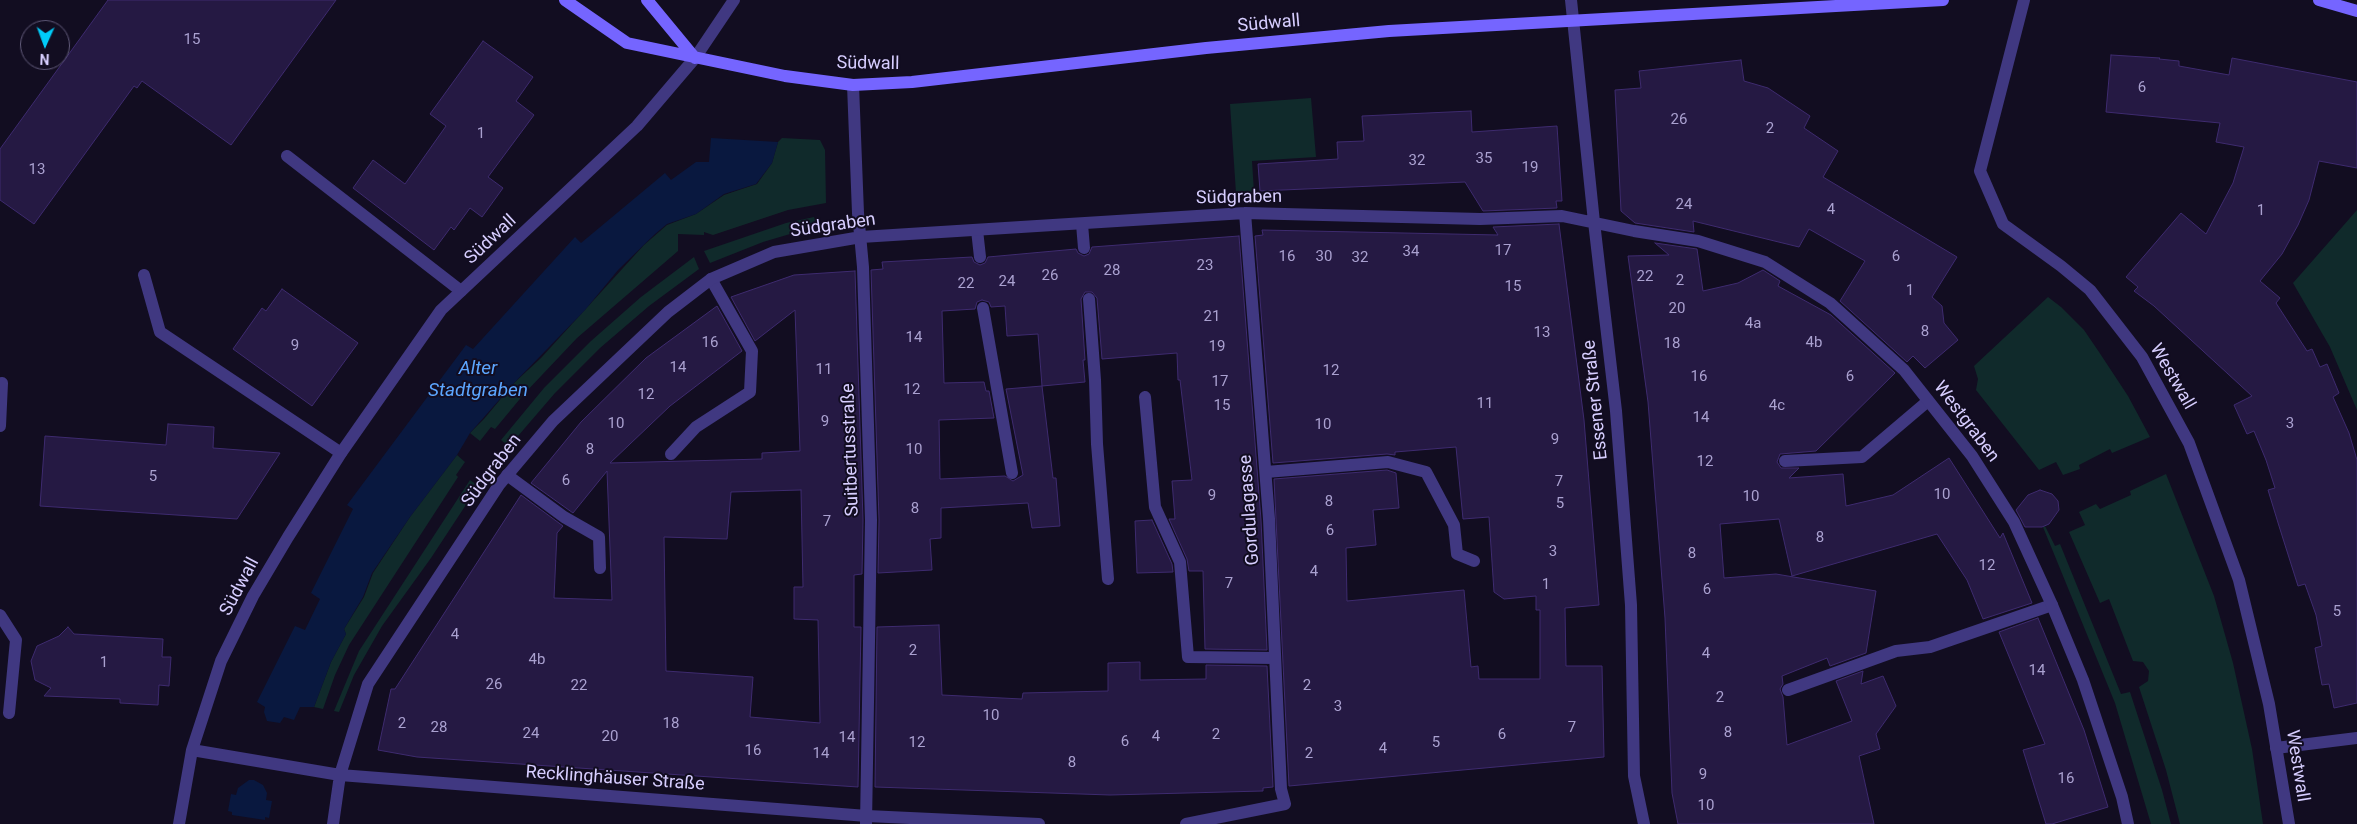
<!DOCTYPE html>
<meta charset="utf-8">
<style>
body{margin:0}
#map{position:relative;width:2357px;height:824px;overflow:hidden;background:#120d21;font-family:Roboto,sans-serif}
canvas{display:block}
.north{position:absolute;left:20px;top:20px;width:50px;height:50px;box-sizing:border-box;background:#120d21;border:1px solid #615a7a;border-radius:50%;rotate:182deg;font-size:14px;font-weight:700;line-height:20px;text-align:center;color:#d7ceff}
.north::after{content:'';display:block;margin:auto;width:18px;height:22px;background:#00ccf9;clip-path:polygon(50% 0,100% 100%,50% 72%,0 100%)}
</style>
<div id="map">
<canvas width="2357" height="824"></canvas>
<div class="north">N</div>
</div>
<script>
const g = document.querySelector('canvas').getContext('2d');
g.lineJoin = 'round';
function fillPath(path, color) {
  g.fillStyle = color;
  g.fill(path, 'evenodd');
}
function poly(rows) {
  const path = new Path2D();
  for (const r of rows) {
    path.moveTo(r[0], r[1]);
    for (let i = 2; i < r.length; i += 2) path.lineTo(r[i], r[i + 1]);
  }
  return path;
}
function trace(path, color, width, dash) {
  g.strokeStyle = color;
  g.lineWidth = width;
  g.lineCap = dash ? 'butt' : 'round';
  g.setLineDash(dash || []);
  g.stroke(path);
}
function label(font, color, halo, rows, align = 'center') {
  g.font = font + ' Roboto,sans-serif';
  g.lineWidth = 4;
  g.setLineDash([]);
  g.textBaseline = 'middle';
  g.strokeStyle = halo;
  g.fillStyle = color;
  for (const [text, x, y, turn = 0] of rows) {
    g.save();
    g.translate(x, y);
    g.rotate((+turn || 0) * Math.PI / 180);
    g.textAlign = isNaN(turn) ? turn : align;
    if (halo) g.strokeText(text, 0, 0);
    g.fillText(text, 0, 0);
    g.restore();
  }
}
fillPath(poly([
 [1311,98,1316,157,1252,161,1254,192,1236,193,1230,104],
 [782,138,820,140,825,150,826,203,788,210,713,235,704,232,704,235,678,234,678,251,577,338,524,394,495,429,491,427,480,441,470,433,484,419,514,383,541,358,644,245,667,225,696,214,724,195,757,184,772,163,778,142],
 [2357,210,2357,410,2330,347,2293,283],
 [814,217,817,226,763,242,710,263,704,251,786,223],
 [694,257,699,269,649,306,600,348,555,393,512,443,507,445,501,440,544,388,591,341,641,297],
 [2048,297,2061,307,2084,330,2099,352,2128,396,2150,437,2112,453,2110,449,2079,465,2080,469,2063,475,2056,462,2039,470,1976,390,1978,379,1974,366],
 [457,455,465,462,456,475,458,477,349,645,335,675,323,709,314,707,331,662,346,634,344,629,364,597,373,573,410,517],
 [2166,474,2214,596,2233,663,2252,749,2263,824,2180,824,2166,770,2139,687,2148,681,2149,671,2143,662,2133,661,2109,599,2100,603,2069,532,2085,525,2079,512,2096,504,2100,509,2131,495,2130,491],
 [470,480,477,485,477,488,431,558,382,626,354,675,339,712,334,711,359,651],
 [2045,526,2055,546,2060,544,2121,694,2130,692,2162,790,2171,824,2151,824,2115,703,2043,527]
]), '#102a2b');
fillPath(poly([
 [711,138,778,142,772,163,756,184,724,194,696,214,667,224,655,234,618,270,585,310,514,383,470,433,457,455,410,517,372,573,363,597,344,629,346,634,331,662,314,707,300,707,294,720,284,717,280,723,267,721,264,712,265,707,257,702,295,626,305,630,320,599,311,593,353,509,347,505,466,345,473,349,575,237,581,243,665,173,671,180,696,162,709,162],
 [249,780,254,780,263,785,267,793,266,800,272,801,269,818,265,817,265,820,232,815,232,812,228,811,231,794,236,795,238,788]
]), '#09183f');
const building = poly([
 [108,0,336,0,231,145,142,81,137,88,134,86,34,224,0,200,0,149,108,0],
 [483,41,533,77,516,101,534,115,488,177,503,188,482,217,470,208,454,230,451,227,434,250,353,188,373,160,405,184,446,126,430,114,483,41],
 [2111,55,2160,58,2159,59,2179,61,2179,66,2229,75,2232,58,2357,82,2357,168,2319,161,2309,200,2298,225,2282,254,2260,281,2280,298,2276,303,2307,351,2312,349,2320,367,2327,364,2339,393,2333,397,2349,433,2357,460,2357,703,2334,708,2329,684,2322,685,2315,648,2322,646,2316,615,2305,584,2298,586,2279,526,2268,490,2275,488,2266,460,2254,431,2247,434,2234,405,2252,396,2154,306,2134,291,2138,287,2126,277,2181,213,2206,234,2233,183,2244,147,2216,142,2220,123,2106,112,2111,55],
 [1741,60,1744,81,1768,88,1810,116,1804,128,1838,151,1823,177,1957,257,1932,297,1942,306,1944,323,1958,340,1925,368,1913,356,1907,362,1840,301,1865,261,1809,229,1799,247,1693,221,1694,232,1635,223,1621,211,1615,90,1641,88,1639,71,1741,60],
 [1471,111,1472,132,1557,126,1562,201,1556,201,1557,208,1483,211,1465,182,1260,191,1258,164,1338,159,1337,142,1364,141,1362,116,1471,111],
 [1559,224,1584,420,1599,605,1565,608,1566,666,1602,666,1604,757,1289,786,1274,479,1387,470,1396,473,1399,508,1373,510,1376,545,1346,548,1347,601,1464,590,1471,667,1478,666,1479,679,1540,679,1540,610,1536,610,1536,596,1504,599,1494,592,1489,517,1463,519,1456,447,1395,452,1395,455,1387,454,1273,463,1255,236,1263,235,1262,230,1498,235,1493,227,1559,224],
 [1239,236,1261,520,1267,650,1205,649,1203,571,1189,571,1187,559,1169,519,1175,519,1172,481,1192,480,1180,380,1178,380,1177,353,1102,359,1097,298,1092,292,1085,292,1081,299,1085,360,1083,360,1085,382,1042,386,1053,478,1056,478,1060,526,1032,528,1028,503,941,508,941,538,930,539,932,570,878,573,879,520,871,270,883,269,882,262,972,257,974,262,980,265,985,263,988,257,1076,249,1078,253,1084,256,1089,254,1092,247,1239,236],
 [982,300,989,302,991,307,1005,306,1007,336,1038,334,1042,386,1006,389,1023,475,1013,481,1005,476,940,479,939,420,994,418,989,391,986,391,984,382,944,383,942,311,975,309,977,302,982,300],
 [1655,243,1697,249,1703,291,1738,283,1763,270,1780,281,1778,286,1831,315,1895,373,1816,451,1780,454,1777,462,1781,468,1799,468,1789,478,1843,474,1846,506,1893,495,1949,458,2000,538,2003,533,2032,603,1983,619,1967,580,1937,534,1792,576,1779,519,1720,524,1724,578,1776,574,1876,591,1866,653,1830,666,1827,658,1782,676,1783,684,1780,689,1783,697,1787,745,1852,721,1836,681,1863,671,1861,684,1883,676,1896,706,1876,734,1880,749,1859,756,1874,824,1678,824,1672,793,1665,618,1648,402,1628,256,1669,255,1655,243],
 [855,271,863,520,862,574,854,575,854,627,861,627,858,787,417,757,378,750,391,689,395,689,521,495,563,526,557,533,554,598,612,600,607,471,573,513,531,483,581,422,646,358,717,306,742,351,670,406,610,463,762,459,762,453,800,451,795,310,755,341,731,297,794,275,855,271],
 [801,490,803,587,794,587,794,619,818,620,820,723,750,717,753,677,666,671,664,537,727,539,731,492,801,490],
 [282,289,358,343,312,406,233,349,262,308,266,311,282,289],
 [168,424,214,427,213,448,280,453,237,519,40,506,45,436,166,445,168,424],
 [2040,490,2052,494,2058,501,2059,510,2049,524,2042,527,2025,527,2016,510,2028,495,2040,490],
 [1152,520,1172,564,1173,572,1137,573,1135,521,1152,520],
 [2038,618,2084,730,2108,807,2052,824,2046,824,2023,750,2045,744,1999,632,2038,618],
 [939,625,942,695,1022,699,1023,693,1108,691,1108,663,1140,662,1140,680,1206,679,1206,665,1267,666,1273,787,1263,788,1263,791,1110,795,875,787,877,627,939,625],
 [68,627,74,634,163,639,162,657,171,657,169,686,159,685,158,705,120,703,120,699,44,696,51,688,35,680,31,661,37,646,59,636,68,627]
]);
fillPath(building, '#251943');
trace(building, '#3e2b6f', 1);
trace(poly([
 [287,156,461,291],
 [1082,224,1084,248],
 [977,230,980,257],
 [144,275,160,332,341,453],
 [1089,299,1095,380,1097,444,1108,579],
 [983,308,1012,473],
 [1145,397,1155,507,1180,562,1188,657,1275,658],
 [671,454,696,427,750,392,752,351,711,279],
 [1785,461,1862,457,1928,401],
 [1266,472,1388,462,1426,472,1454,525,1457,554,1474,561],
 [507,475,564,517,599,537,600,568],
 [1788,690,1896,651,1930,647,2052,605],
 [2276,748,2357,738]
]), '#403881', 12);
trace(poly([
 [1571,0,1594,222,1616,411,1631,605,1634,776,1644,824],
 [2024,0,1980,171,2003,224,2061,266,2090,290,2142,357,2189,443,2239,580,2269,704,2289,824],
 [853,85,858,213,863,267,871,520,866,824],
 [0,426,2,383],
 [0,615,16,640,9,713],
 [192,750,340,775,867,816,1039,824],
 [179,824,192,750,221,661,253,596,288,537,341,453,441,310,637,126,695,58,734,0],
 [333,824,340,775,368,684,499,485,553,421,668,312,711,279,774,252,861,237,1245,213,1480,219,1562,216,1634,231,1698,241,1765,262,1830,303,1904,370,1972,456,2014,522,2052,605,2083,680,2122,797,2128,824],
 [1186,824,1285,804,1281,789,1269,519,1245,213]
]), '#403881', 12);
trace(poly([
 [565,0,627,43,785,76,853,85,912,82,1206,48,1389,31,1943,0],
 [647,0,695,58],
 [2319,0,2357,11]
]), '#7565ff', 12);
label('15px', '#aaa1d0', null, [
 ["15",192,40],
 ["6",2142,88],
 ["26",1679,120],
 ["2",1770,129],
 ["1",481,134],
 ["35",1484,159],
 ["32",1417,161],
 ["19",1530,168],
 ["13",37,170],
 ["24",1684,205],
 ["4",1831,210],
 ["1",2261,211],
 ["17",1503,251],
 ["34",1411,252],
 ["16",1287,257],
 ["30",1324,257],
 ["6",1896,257],
 ["32",1360,258],
 ["23",1205,266],
 ["28",1112,271],
 ["26",1050,276],
 ["22",1645,277],
 ["2",1680,281],
 ["24",1007,282],
 ["22",966,284],
 ["15",1513,287],
 ["1",1910,291],
 ["20",1677,309],
 ["21",1212,317],
 ["4a",1753,324],
 ["8",1925,332],
 ["13",1542,333],
 ["14",914,338],
 ["16",710,343],
 ["4b",1814,343],
 ["18",1672,344],
 ["9",295,346],
 ["19",1217,347],
 ["14",678,368],
 ["11",824,370],
 ["12",1331,371],
 ["16",1699,377],
 ["6",1850,377],
 ["17",1220,382],
 ["12",912,390],
 ["12",646,395],
 ["11",1485,404],
 ["15",1222,406],
 ["4c",1777,406],
 ["14",1701,418],
 ["9",825,422],
 ["10",616,424],
 ["3",2290,424],
 ["10",1323,425],
 ["9",1555,440],
 ["8",590,450],
 ["10",914,450],
 ["12",1705,462],
 ["5",153,477],
 ["6",566,481],
 ["7",1559,482],
 ["10",1942,495],
 ["9",1212,496],
 ["10",1751,497],
 ["8",1329,502],
 ["5",1560,504],
 ["8",915,509],
 ["7",827,522],
 ["6",1330,531],
 ["8",1820,538],
 ["3",1553,552],
 ["8",1692,554],
 ["12",1987,566],
 ["4",1314,572],
 ["7",1229,584],
 ["1",1546,585],
 ["6",1707,590],
 ["5",2337,612],
 ["4",455,635],
 ["2",913,651],
 ["4",1706,654],
 ["4b",537,660],
 ["1",104,663],
 ["14",2037,671],
 ["26",494,685],
 ["22",579,686],
 ["2",1307,686],
 ["2",1720,698],
 ["3",1338,707],
 ["10",991,716],
 ["2",402,724],
 ["18",671,724],
 ["28",439,728],
 ["7",1572,728],
 ["8",1728,733],
 ["24",531,734],
 ["2",1216,735],
 ["6",1502,735],
 ["20",610,737],
 ["4",1156,737],
 ["14",847,738],
 ["6",1125,742],
 ["12",917,743],
 ["5",1436,743],
 ["4",1383,749],
 ["16",753,751],
 ["14",821,754],
 ["2",1309,754],
 ["8",1072,763],
 ["9",1703,775],
 ["16",2066,779],
 ["10",1706,806]
]);
label('18px', '#d7ceff', '#120d21', [
 ["Südwall",1269,24,-5],
 ["Südwall",868,64,1],
 ["Südgraben",1239,198,-1],
 ["Südgraben",833,226,-8],
 ["Südwall",491,240,-43],
 ["Westwall",2172,377,60],
 ["Essener Straße",1596,400,-96],
 ["Westgraben",1966,422,53],
 ["Suitbertusstraße",851,450,-92],
 ["Südgraben",492,471,-53],
 ["Gordulagasse",1250,510,-94],
 ["Südwall",240,587,-62],
 ["Westwall",2297,766,81],
 ["Recklinghäuser Straße",615,779,4]
]);
label('italic 19px', '#5ca6ff', '#120d21', [
 ["Alter",478,369],
 ["Stadtgraben",478,391]
]);
</script>
